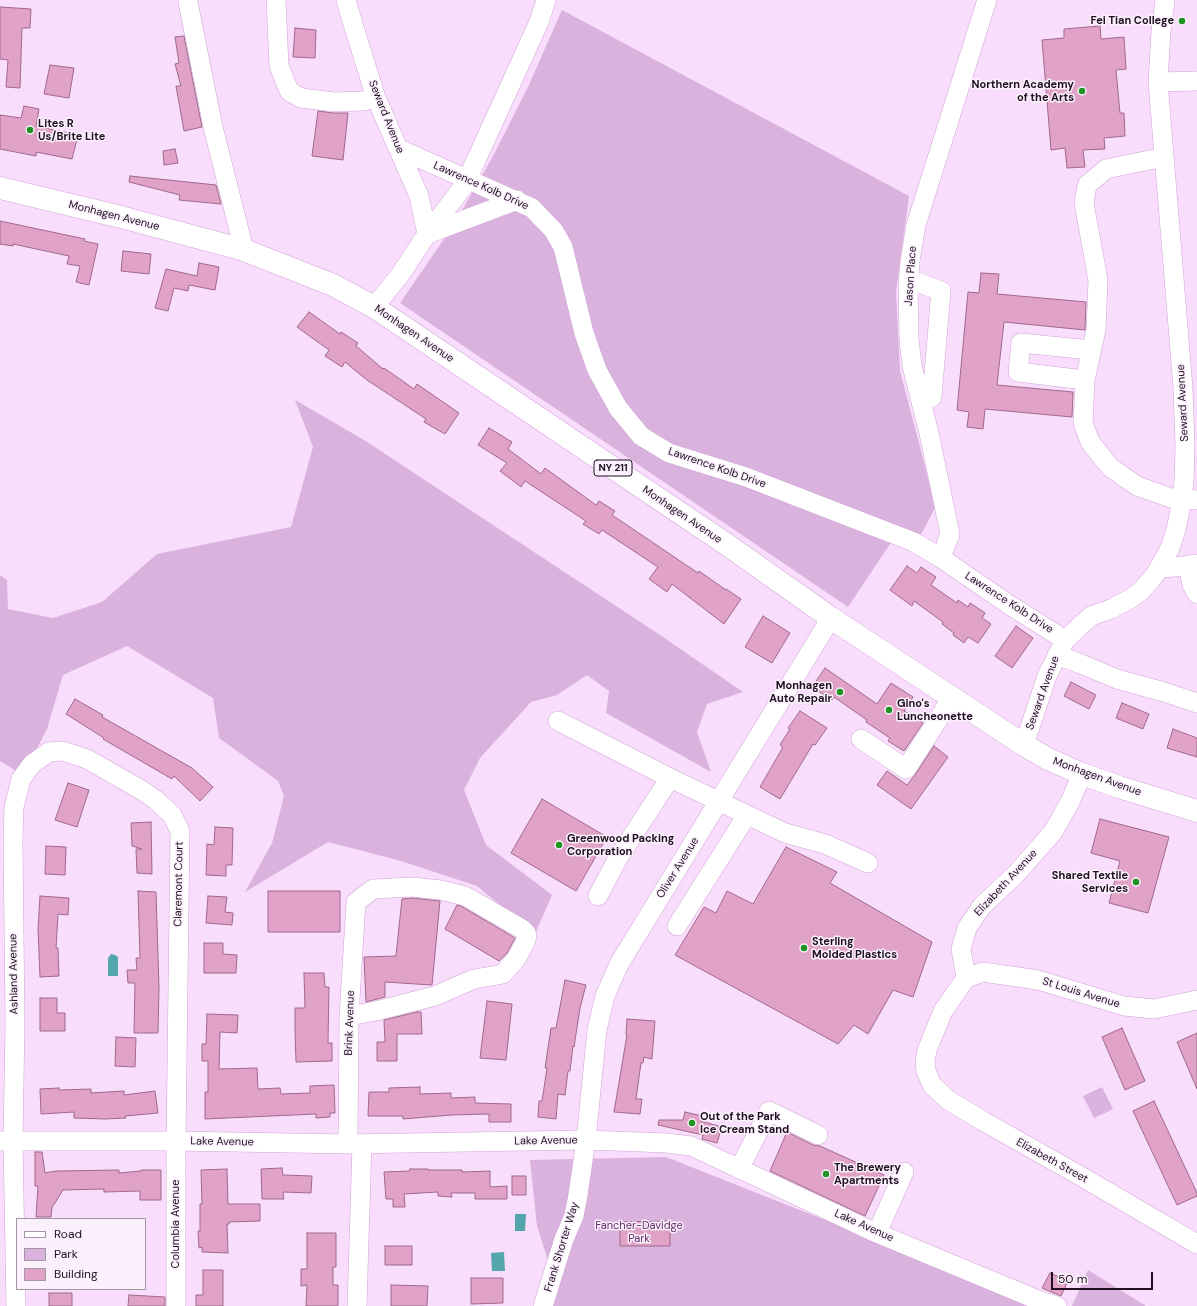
<!DOCTYPE html>
<style>
body{margin:0}
#map{position:relative;width:1197px;height:1306px;overflow:hidden;background:#f9ddfc;font-family:"DM Sans",sans-serif}
canvas{display:block}
.legend{position:absolute;left:16px;top:1218px;width:130px;height:72px;box-sizing:border-box;background:#fbf1fc;border:1px solid #a397a4;margin:0;padding:5px 7px;list-style:none;font-size:12px;color:#1f0f21}
.legend li{display:flex;align-items:center;gap:8px;height:20px}
.legend b{width:20px;border:1px solid #a397a4}
.scale{position:absolute;left:1051px;top:1272px;width:102px;height:18px;box-sizing:border-box;border:2px solid #1f0f21;border-top:0;padding-left:5px;font-size:12px;line-height:14px;white-space:nowrap;color:#1f0f21;-webkit-text-stroke:3px #fbf1fc;paint-order:stroke}
</style>
<div id="map">
<canvas width="1197" height="1306"></canvas>
<ul class="legend">
<li><b style="height:5px;background:#fff"></b>Road</li>
<li><b style="height:11px;background:#dab2de"></b>Park</li>
<li><b style="height:11px;background:#e0a3c7"></b>Building</li>
</ul>
<div class="scale">50 m</div>
</div>
<script>
const g = document.querySelector('canvas').getContext('2d');
g.lineJoin = 'round';
function fillPath(path, color) {
  g.fillStyle = color;
  g.fill(path, 'evenodd');
}
function poly(rows) {
  const path = new Path2D();
  for (const r of rows) {
    path.moveTo(r[0], r[1]);
    for (let i = 2; i < r.length; i += 2) path.lineTo(r[i], r[i + 1]);
  }
  return path;
}
function trace(path, color, width, dash) {
  g.strokeStyle = color;
  g.lineWidth = width;
  g.lineCap = dash ? 'butt' : 'round';
  g.setLineDash(dash || []);
  g.stroke(path);
}
function label(font, color, halo, rows, align = 'center') {
  g.font = font + ' "DM Sans",sans-serif';
  g.lineWidth = 3;
  g.setLineDash([]);
  g.textBaseline = 'middle';
  g.strokeStyle = halo;
  g.fillStyle = color;
  for (const [text, x, y, turn = 0] of rows) {
    g.save();
    g.translate(x, y);
    g.rotate((+turn || 0) * Math.PI / 180);
    g.textAlign = isNaN(turn) ? turn : align;
    if (halo) g.strokeText(text, 0, 0);
    g.fillText(text, 0, 0);
    g.restore();
  }
}
fillPath(poly([
 [562,10,909,196,896,292,900,371,925,466,935,508,913,550,894,538,848,607,400,303,453,226,492,158,528,87],
 [295,400,364,440,660,635,743,692,707,704,697,732,711,772,606,713,609,691,587,675,557,695,531,702,480,758,464,790,486,845,552,895,535,934,477,886,401,861,328,842,245,892,272,843,284,796,278,781,219,738,213,698,127,646,63,675,47,729,23,775,0,761,0,575,7,580,8,609,53,618,102,602,157,554,291,527,313,447],
 [1102,1087,1113,1109,1094,1118,1083,1096],
 [666,1157,1042,1306,551,1306,550,1267,537,1226,530,1160],
 [1088,1270,1146,1306,1072,1306]
]), '#dab2de');
fillPath(poly([
 [111,954,115,955,118,957,118,976,108,976,108,958],
 [515,1214,526,1214,525,1231,515,1231],
 [504,1252,505,1271,492,1271,491,1253]
]), '#54a6ad');
const building = poly([
 [0,7,31,9,30,28,22,28,20,88,6,87,8,60,0,59,0,7],
 [1100,26,1101,39,1124,37,1126,69,1116,70,1120,113,1124,113,1125,136,1104,138,1105,149,1083,150,1085,167,1067,168,1065,148,1051,150,1042,40,1064,38,1064,29,1100,26],
 [295,28,316,30,315,58,293,57,295,28],
 [184,36,202,127,184,131,176,86,181,86,175,64,179,63,175,37,184,36],
 [50,65,74,68,69,98,44,94,50,65],
 [24,106,39,109,36,126,78,135,72,159,36,152,36,156,0,149,0,115,21,118,24,106],
 [318,111,333,113,348,113,343,160,312,156,318,111],
 [175,149,178,163,164,165,163,151,175,149],
 [130,176,216,185,221,204,179,200,180,195,129,182,130,176],
 [0,221,85,239,84,241,98,244,89,285,76,282,80,266,67,264,69,256,13,244,13,246,0,244,0,221],
 [123,251,151,254,149,274,121,271,123,251],
 [199,263,219,267,215,290,189,285,188,291,174,288,168,311,155,308,166,269,197,276,199,263],
 [981,273,999,274,997,294,1086,302,1085,330,1004,322,997,385,1073,392,1072,417,985,409,983,429,967,427,969,412,957,410,968,292,979,293,981,273],
 [309,312,340,334,341,332,358,343,356,346,383,369,384,368,414,389,417,384,459,413,445,434,424,422,426,419,367,380,345,362,342,367,325,356,329,350,297,327,309,312],
 [489,428,512,442,508,449,541,474,545,468,596,505,599,501,615,511,612,515,698,573,699,571,726,590,726,589,741,599,724,624,672,584,667,592,649,579,658,567,602,530,599,534,583,524,586,521,525,481,521,487,500,471,507,463,478,445,489,428],
 [907,566,917,573,921,567,936,577,931,585,957,603,958,600,968,607,970,603,985,613,982,618,991,624,978,643,968,637,964,643,953,635,954,633,942,624,943,622,914,601,912,606,890,590,907,566],
 [763,616,790,633,772,663,745,647,763,616],
 [1016,626,1033,638,1012,668,995,656,1016,626],
 [825,668,877,704,891,683,913,697,904,711,923,723,904,751,888,741,890,738,866,722,867,720,834,697,832,700,812,687,825,668],
 [1071,682,1096,695,1089,709,1064,696,1071,682],
 [75,699,103,715,102,717,192,768,213,787,200,801,174,776,172,779,103,739,104,738,66,714,75,699],
 [1122,703,1149,714,1143,729,1116,718,1122,703],
 [800,711,827,728,815,745,813,744,780,799,760,787,783,747,780,745,790,729,788,728,800,711],
 [1173,729,1197,738,1197,757,1167,748,1173,729],
 [934,746,948,757,911,809,877,785,887,771,907,785,915,775,934,746],
 [68,783,89,790,77,827,55,820,68,783],
 [542,799,607,837,576,891,511,853,542,799],
 [1100,819,1169,837,1148,913,1109,903,1120,861,1091,853,1100,819],
 [151,822,152,874,137,873,136,849,142,849,132,846,131,823,151,822],
 [215,827,233,828,232,865,226,865,226,876,206,875,207,844,214,845,215,827],
 [46,846,66,847,65,875,45,874,46,846],
 [786,847,837,872,830,883,932,942,913,997,893,990,868,1034,854,1025,838,1044,675,955,704,907,716,913,727,891,753,904,786,847],
 [138,891,156,892,159,988,158,1033,134,1033,135,983,128,983,127,970,137,970,136,958,140,958,138,891],
 [268,891,340,891,340,932,268,932,268,891],
 [40,896,69,898,68,915,58,914,56,948,58,948,59,976,40,977,38,929,40,896],
 [208,896,227,897,225,912,233,913,232,925,206,923,208,896],
 [412,898,440,901,432,985,385,982,385,997,366,1002,364,957,396,956,402,899,412,898],
 [457,905,461,906,515,938,507,953,499,961,445,929,457,905],
 [204,943,223,943,223,954,237,955,236,973,204,973,204,943],
 [304,973,324,973,325,987,329,987,328,1043,332,1043,332,1061,296,1062,295,1031,295,1008,305,1008,304,973],
 [565,980,586,985,580,1008,574,1047,573,1046,570,1071,568,1071,565,1095,558,1094,556,1119,538,1117,539,1101,542,1101,547,1068,545,1068,551,1028,556,1028,565,980],
 [40,998,57,998,57,1013,65,1013,65,1031,40,1031,40,998],
 [487,1001,512,1004,506,1060,480,1058,487,1001],
 [417,1012,421,1012,422,1034,397,1034,397,1061,377,1061,377,1042,385,1042,384,1020,417,1012],
 [207,1014,238,1015,237,1033,220,1032,219,1069,257,1068,258,1089,280,1088,281,1094,310,1093,310,1086,334,1085,335,1113,330,1113,330,1117,316,1118,316,1114,205,1119,205,1092,208,1092,208,1061,202,1061,202,1044,206,1044,207,1014],
 [627,1019,655,1021,652,1059,644,1057,643,1063,641,1063,636,1099,642,1099,640,1114,614,1112,627,1035,626,1035,627,1019],
 [1122,1028,1145,1081,1125,1090,1102,1037,1122,1028],
 [1197,1033,1197,1089,1177,1042,1197,1033],
 [116,1037,136,1038,135,1067,115,1066,116,1037],
 [420,1087,420,1094,451,1093,451,1098,475,1097,475,1103,511,1104,511,1122,489,1122,489,1114,451,1115,403,1119,403,1116,368,1116,369,1092,389,1092,389,1088,420,1087],
 [59,1088,59,1090,91,1089,91,1093,124,1091,124,1095,155,1091,158,1113,125,1116,126,1118,105,1119,74,1118,74,1112,41,1114,40,1089,59,1088],
 [1154,1101,1197,1193,1197,1196,1177,1205,1133,1111,1154,1101],
 [685,1112,702,1116,701,1121,722,1127,717,1143,702,1139,703,1135,658,1125,659,1120,683,1120,685,1112],
 [787,1132,813,1145,820,1146,884,1175,865,1216,770,1171,787,1132],
 [35,1152,42,1152,45,1173,56,1171,119,1170,119,1173,141,1171,141,1170,161,1170,161,1200,140,1200,140,1191,104,1192,104,1189,63,1190,55,1203,52,1207,51,1217,36,1217,38,1186,35,1186,35,1152],
 [282,1168,283,1175,312,1176,311,1193,283,1192,284,1199,262,1199,261,1169,282,1168],
 [227,1169,228,1204,260,1204,260,1221,229,1222,229,1224,227,1224,228,1253,202,1252,202,1247,199,1248,198,1231,200,1231,200,1204,202,1204,201,1170,227,1169],
 [410,1169,428,1169,428,1170,462,1170,462,1172,490,1171,490,1187,507,1186,507,1199,475,1199,475,1193,451,1193,452,1197,438,1196,438,1192,404,1194,405,1207,393,1207,393,1199,386,1199,384,1172,410,1171,410,1169],
 [512,1176,526,1176,526,1195,512,1195,512,1176],
 [670,1221,670,1246,620,1246,620,1222,670,1221],
 [307,1233,336,1233,336,1267,333,1267,333,1285,338,1285,338,1306,306,1306,307,1285,301,1286,301,1269,307,1269,307,1233],
 [385,1246,412,1246,412,1265,385,1265,385,1246],
 [203,1270,223,1270,223,1306,196,1306,196,1295,203,1295,203,1270],
 [1050,1273,1068,1281,1061,1296,1042,1288,1050,1273],
 [471,1278,503,1278,503,1303,471,1304,471,1278],
 [391,1285,428,1286,427,1306,391,1306,391,1285],
 [49,1293,72,1293,72,1306,49,1306,49,1293],
 [129,1295,165,1297,165,1306,128,1306,129,1295]
]);
fillPath(building, '#e0a3c7');
trace(building, '#a0688a', 1);
const minor = poly([
 [276,0,279,66,289,91,301,98,334,102,363,101,376,98],
 [346,0,353,24,376,98,419,196,427,234,517,200],
 [188,2,213,127,244,250],
 [1158,82,1197,81],
 [399,149,532,208,554,231,563,247,584,333,597,370,618,408,641,436,669,453,746,477,914,542,941,558,1008,604,1065,640],
 [1164,157,1106,169,1087,185,1084,203,1098,280,1096,330,1085,380,1083,423,1090,442,1110,467,1137,486,1171,498,1197,500],
 [909,279,941,291,932,397,921,402],
 [374,307,400,275,427,234,469,179,472,169,539,22,546,0],
 [1085,380,1018,372,1021,343,1090,350],
 [941,558,950,534,929,433,912,366,909,339,908,285,910,261,916,225,987,0],
 [1188,565,1192,585,1197,594],
 [1159,568,1175,567,1197,564],
 [1057,655,1081,664,1117,679,1164,692,1197,703],
 [558,721,670,778,785,833,825,844,868,863],
 [861,739,906,769,952,698],
 [1024,745,1047,676,1065,640,1091,616,1111,609,1130,599,1141,591,1155,575,1170,548,1176,530,1181,505,1184,482,1185,445,1183,388,1158,82,1161,31,1165,0],
 [1082,774,1070,802,1053,832,1016,874,982,906,967,928,961,949,966,978,943,1011,927,1050,925,1062,926,1071,932,1085,948,1100,983,1121,1084,1178,1197,1244],
 [598,896,618,858,670,778],
 [677,926,747,815],
 [966,978,983,972,1038,980,1124,1006,1154,1009,1197,1000],
 [1,1141,176,1141,348,1144,586,1140,666,1143,691,1146,872,1231,1038,1300,1057,1306],
 [348,1144,349,1016,356,902,373,889,412,887,441,890,465,896,522,929,526,933,527,936,525,943,516,959,503,974,474,979,435,996,376,1011,349,1016],
 [739,1169,769,1111,818,1135],
 [877,1233,904,1172],
 [16,1306,13,1141,15,1024,13,841,14,807,21,779,32,764,49,752,63,751,87,759,143,791,156,800,172,815,180,831,176,1141,176,1306],
 [357,1306,362,1144],
 [543,1306,564,1239,574,1216,578,1195,586,1140,597,1030,605,996,619,964,831,618]
]);
const major = poly([
 [0,188,121,217,244,250,333,285,374,307,726,544,831,618,1024,745,1048,759,1082,774,1119,787,1197,811]
]);
trace(minor, '#d1a4d6', 20);
trace(major, '#d1a4d6', 23);
trace(minor, '#fff', 19);
trace(major, '#fff', 22);
for (const [x, y, r, color] of [
 [1182,21,4,"#1d9322"],
 [1082,91,4,"#1d9322"],
 [30,130,4,"#1d9322"],
 [840,692,4,"#1d9322"],
 [889,710,4,"#1d9322"],
 [559,845,4,"#1d9322"],
 [1136,882,4,"#1d9322"],
 [804,948,4,"#1d9322"],
 [692,1123,4,"#1d9322"],
 [826,1174,4,"#1d9322"]
]) {
  const dot = new Path2D();
  dot.arc(x, y, r, 0, 2 * Math.PI);
  g.fillStyle = color;
  g.fill(dot);
  trace(dot, '#fbf1fc', 1.5);
}
for (const [x, y, w] of [
 [613,468,38]
]) {
  const box = new Path2D();
  box.roundRect(x - w / 2, y - 8, w, 16, 3);
  g.fillStyle = '#fbf1fc';
  g.fill(box);
  trace(box, '#1f0f21', 1);
}
label('bold 10px', '#1f0f21', null, [
 ["NY 211",613,468]
]);
label('bold 11px', '#1f0f21', '#fbf1fc', [
 ["Fei Tian College",1174,21,"right"],
 ["Northern Academy",1074,85,"right"],
 ["of the Arts",1074,98,"right"],
 ["Lites R",38,124],
 ["Us/Brite Lite",38,137],
 ["Monhagen",832,686,"right"],
 ["Auto Repair",832,699,"right"],
 ["Gino's",897,704],
 ["Luncheonette",897,717],
 ["Greenwood Packing",567,839],
 ["Corporation",567,852],
 ["Shared Textile",1128,876,"right"],
 ["Services",1128,889,"right"],
 ["Sterling",812,942],
 ["Molded Plastics",812,955],
 ["Out of the Park",700,1117],
 ["Ice Cream Stand",700,1130],
 ["The Brewery",834,1168],
 ["Apartments",834,1181]
], 'left');
label('11px', '#1f0f21', '#fbf1fc', [
 ["Seward Avenue",386,117,68],
 ["Lawrence Kolb Drive",481,186,24],
 ["Monhagen Avenue",114,216,14],
 ["Jason Place",911,276,-86],
 ["Monhagen Avenue",414,334,34],
 ["Seward Avenue",1183,403,-93],
 ["Lawrence Kolb Drive",717,468,19],
 ["Monhagen Avenue",682,515,34],
 ["Lawrence Kolb Drive",1009,603,33],
 ["Seward Avenue",1043,693,-70],
 ["Monhagen Avenue",1097,777,20],
 ["Oliver Avenue",678,868,-58],
 ["Elizabeth Avenue",1006,883,-47],
 ["Claremont Court",179,884,-89],
 ["Ashland Avenue",14,974,-91],
 ["St Louis Avenue",1081,993,17],
 ["Brink Avenue",350,1023,-88],
 ["Lake Avenue",546,1141,-1],
 ["Lake Avenue",222,1142,1],
 ["Elizabeth Street",1052,1161,29],
 ["Columbia Avenue",176,1224,-90],
 ["Lake Avenue",864,1226,24],
 ["Frank Shorter Way",562,1247,-73]
]);
label('11px', '#612e68', '#fbf1fc', [
 ["Fancher-Davidge",639,1226],
 ["Park",639,1239]
]);
</script>
